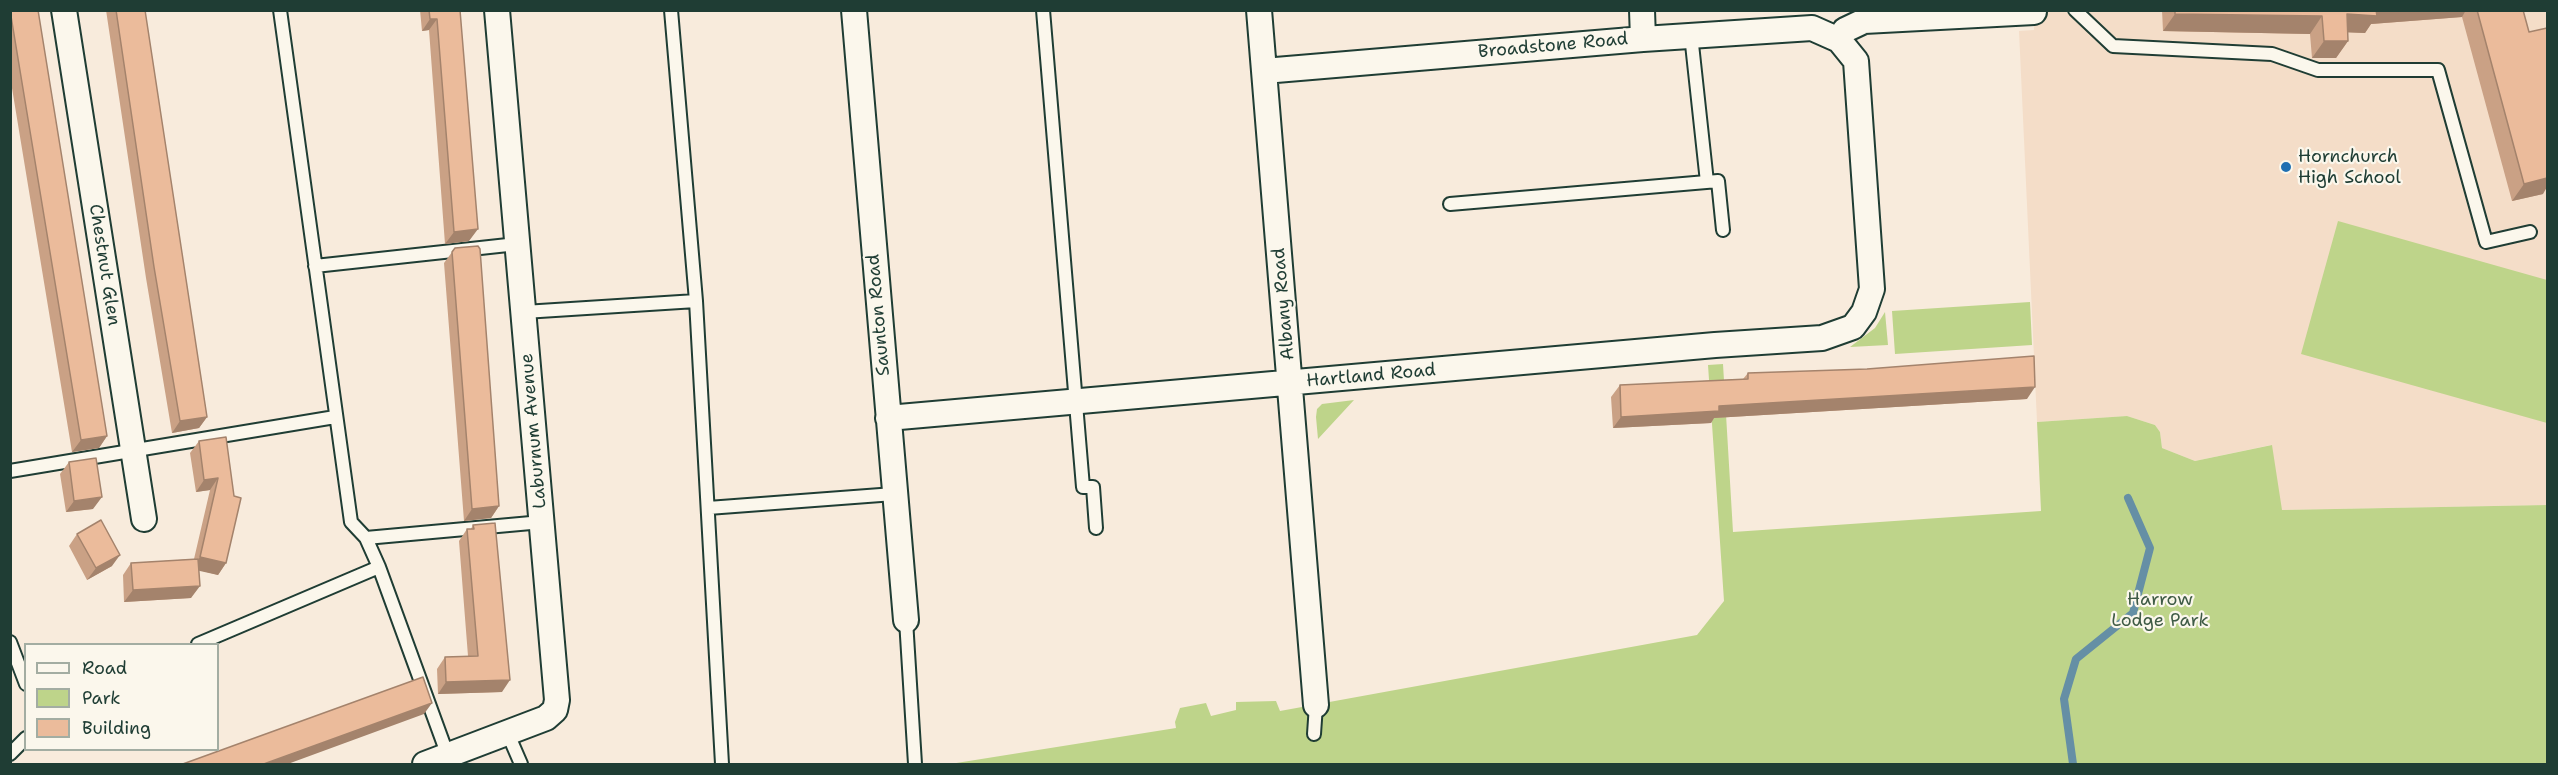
<!DOCTYPE html>
<style>
body{margin:0}
#map{position:relative;width:2558px;height:775px;overflow:hidden;background:#f8ebdc;font-family:"Shantell Sans",sans-serif}
canvas{display:block}
.frame{position:absolute;inset:0;border:12px solid #1f3d34;pointer-events:none}
.legend{position:absolute;left:24px;top:643px;width:195px;height:108px;box-sizing:border-box;background:#fbf7ec;border:2px solid #a3ada2;margin:0;padding:8px 10px;list-style:none;font-size:18px;color:#1f3d34}
.legend li{display:flex;align-items:center;gap:12px;height:30px}
.legend b{width:30px;border:2px solid #a3ada2}
</style>
<div id="map">
<canvas width="2558" height="775"></canvas>
<div class="frame"></div>
<ul class="legend">
<li><b style="height:8px;background:#fbf7ec"></b>Road</li>
<li><b style="height:16px;background:#bed48a"></b>Park</li>
<li><b style="height:16px;background:#ebbb9b"></b>Building</li>
</ul>
</div>
<script>
const g = document.querySelector('canvas').getContext('2d');
g.lineJoin = 'round';
function fillPath(path, color) {
  g.fillStyle = color;
  g.fill(path, 'evenodd');
}
function poly(rows) {
  const path = new Path2D();
  for (const r of rows) {
    path.moveTo(r[0], r[1]);
    for (let i = 2; i < r.length; i += 2) path.lineTo(r[i], r[i + 1]);
  }
  return path;
}
function trace(path, color, width, dash) {
  g.strokeStyle = color;
  g.lineWidth = width;
  g.lineCap = dash ? 'butt' : 'round';
  g.setLineDash(dash || []);
  g.stroke(path);
}
function label(font, color, halo, rows, align = 'center') {
  g.font = font + ' "Shantell Sans",sans-serif';
  g.lineWidth = 4.5;
  g.setLineDash([]);
  g.textBaseline = 'middle';
  g.strokeStyle = halo;
  g.fillStyle = color;
  for (const [text, x, y, turn = 0] of rows) {
    g.save();
    g.translate(x, y);
    g.rotate((+turn || 0) * Math.PI / 180);
    g.textAlign = isNaN(turn) ? turn : align;
    if (halo) g.strokeText(text, 0, 0);
    g.fillText(text, 0, 0);
    g.restore();
  }
}
fillPath(poly([
 [2034,10,2547,11,2547,505,2281,510,2271,445,2195,461,2162,448,2160,432,2155,425,2127,416,2037,422,2019,31,2034,30]
]), '#f4ddc8');
fillPath(poly([
 [2338,221,2547,280,2547,423,2301,354],
 [2030,302,2032,345,1895,354,1892,311],
 [1885,312,1888,345,1850,347,1875,328],
 [1723,364,1733,532,2041,511,2037,422,2127,416,2155,425,2160,432,2162,448,2195,461,2272,445,2282,510,2547,505,2547,764,950,764,1176,728,1175,722,1180,708,1206,703,1211,716,1236,710,1236,702,1276,701,1280,711,1697,635,1724,601,1708,365],
 [1354,400,1318,439,1316,417,1317,409,1322,404]
]), '#bed48a');
trace(poly([
 [2073,764,2064,699,2076,659,2133,613,2150,548,2128,498]
]), '#658fa5', 8);
const lane = poly([
 [671,10,696,301,722,764],
 [1043,10,1083,487,1093,487,1096,528],
 [2075,10,2113,46,2272,54,2318,70,2438,70,2486,242,2530,232],
 [1691,35,1707,182],
 [1450,204,1718,181,1723,230],
 [315,266,517,244],
 [524,312,696,301],
 [10,471,335,417],
 [708,508,894,494],
 [366,538,542,522],
 [379,567,448,756],
 [906,620,915,764],
 [10,642,26,684],
 [198,644,379,567,366,538,351,522,280,10],
 [508,734,521,764],
 [1314,734,1316,705],
 [10,754,26,738]
]);
const street = poly([
 [64,10,144,519],
 [854,10,906,620],
 [1259,10,1316,705],
 [1642,10,1643,39],
 [1839,40,1845,30,1864,21,2034,12],
 [888,418,1715,345,1822,338,1853,327,1864,312,1872,289,1856,61,1839,40,1812,28,1643,39,1264,71],
 [425,764,546,718,555,710,557,700,497,10]
]);
trace(lane, '#1f3d34', 16);
trace(street, '#1f3d34', 28);
trace(lane, '#fbf7ec', 12);
trace(street, '#fbf7ec', 24);
fillPath(poly([
 [10,10,107,436,99,448,72,452,10,76],
 [106,10,145,10,207,417,199,428,172,433,146,278],
 [420,10,460,10,469,241,445,244,429,30,422,31],
 [2162,10,2523,10,2543,194,2512,201,2462,17,2371,24,2365,33,2348,32,2348,41,2336,58,2312,58,2310,34,2163,31],
 [455,248,499,506,491,518,464,521,444,263],
 [1748,373,2027,399,1714,418,1711,423,1613,428,1611,397,1620,385,1743,379],
 [226,437,226,563,218,575,199,570,191,598,124,602,123,575,131,563,194,559,210,490,196,492,190,453,199,441],
 [69,462,93,509,66,512,60,474],
 [473,525,502,692,438,694,437,669,445,657,468,656,459,541,467,529,471,529],
 [77,534,112,566,87,580,69,546]
]), '#caa185');
fillPath(poly([
 [2374,10,2466,10,2462,17,2371,24,2365,33,2335,32,2347,14],
 [2175,14,2322,16,2310,34,2163,31],
 [430,19,437,19,429,30,422,31],
 [2324,41,2348,41,2336,58,2312,58],
 [2547,178,2547,187,2543,194,2512,201,2524,184],
 [478,229,469,241,445,244,454,232],
 [2035,387,2027,399,1714,418,1711,423,1613,428,1621,417,1719,406],
 [207,417,199,428,172,433,180,421],
 [107,436,99,448,72,452,81,440],
 [218,478,210,490,196,492,204,480],
 [102,497,93,509,66,512,74,501],
 [499,506,491,518,464,521,472,509],
 [120,555,112,566,87,580,96,568],
 [200,557,226,563,218,575,191,569],
 [200,586,191,598,124,602,133,590],
 [510,680,502,692,438,694,446,682],
 [432,703,424,714,285,765,261,765]
]), '#a4836c');
const building = poly([
 [10,10,38,10,107,436,81,440,10,10],
 [116,10,145,10,207,417,180,421,154,267,116,10],
 [429,10,460,10,478,229,454,232,437,19,430,19,429,10],
 [2175,10,2376,10,2377,16,2347,14,2348,41,2324,41,2322,16,2175,14,2175,10],
 [2477,10,2523,10,2529,32,2547,28,2547,178,2524,184,2477,10],
 [478,246,480,249,499,506,472,509,452,252,455,248,478,246],
 [2034,356,2035,387,1719,406,1719,411,1621,417,1620,385,1748,379,1748,373,1867,369,2034,356],
 [226,437,234,496,241,498,226,563,200,557,218,478,204,480,199,441,226,437],
 [96,458,102,497,74,501,69,462,96,458],
 [101,520,120,555,96,568,77,534,101,520],
 [495,523,510,680,446,682,445,657,478,656,467,529,474,529,473,525,495,523],
 [198,559,200,586,133,590,131,563,198,559],
 [423,677,432,703,261,765,180,765,423,677]
]);
fillPath(building, '#ebbb9b');
trace(building, '#a4836c', 1.5);
for (const [x, y, r, color] of [
 [2286,167,6,"#1f6fb2"]
]) {
  const dot = new Path2D();
  dot.arc(x, y, r, 0, 2 * Math.PI);
  g.fillStyle = color;
  g.fill(dot);
  trace(dot, '#fbf7ec', 2);
}
label('18px', '#1f3d34', '#fbf7ec', [
 ["Broadstone Road",1553,46,-5],
 ["Chestnut Glen",104,265,81],
 ["Albany Road",1284,304,-95],
 ["Saunton Road",879,315,-95],
 ["Hartland Road",1371,376,-5],
 ["Laburnum Avenue",534,431,-95]
]);
label('18px', '#1f3d34', '#fbf7ec', [
 ["Hornchurch",2298,157],
 ["High School",2298,178]
], 'left');
label('18px', '#3f5b45', '#fbf7ec', [
 ["Harrow",2160,600],
 ["Lodge Park",2160,621]
]);
</script>
